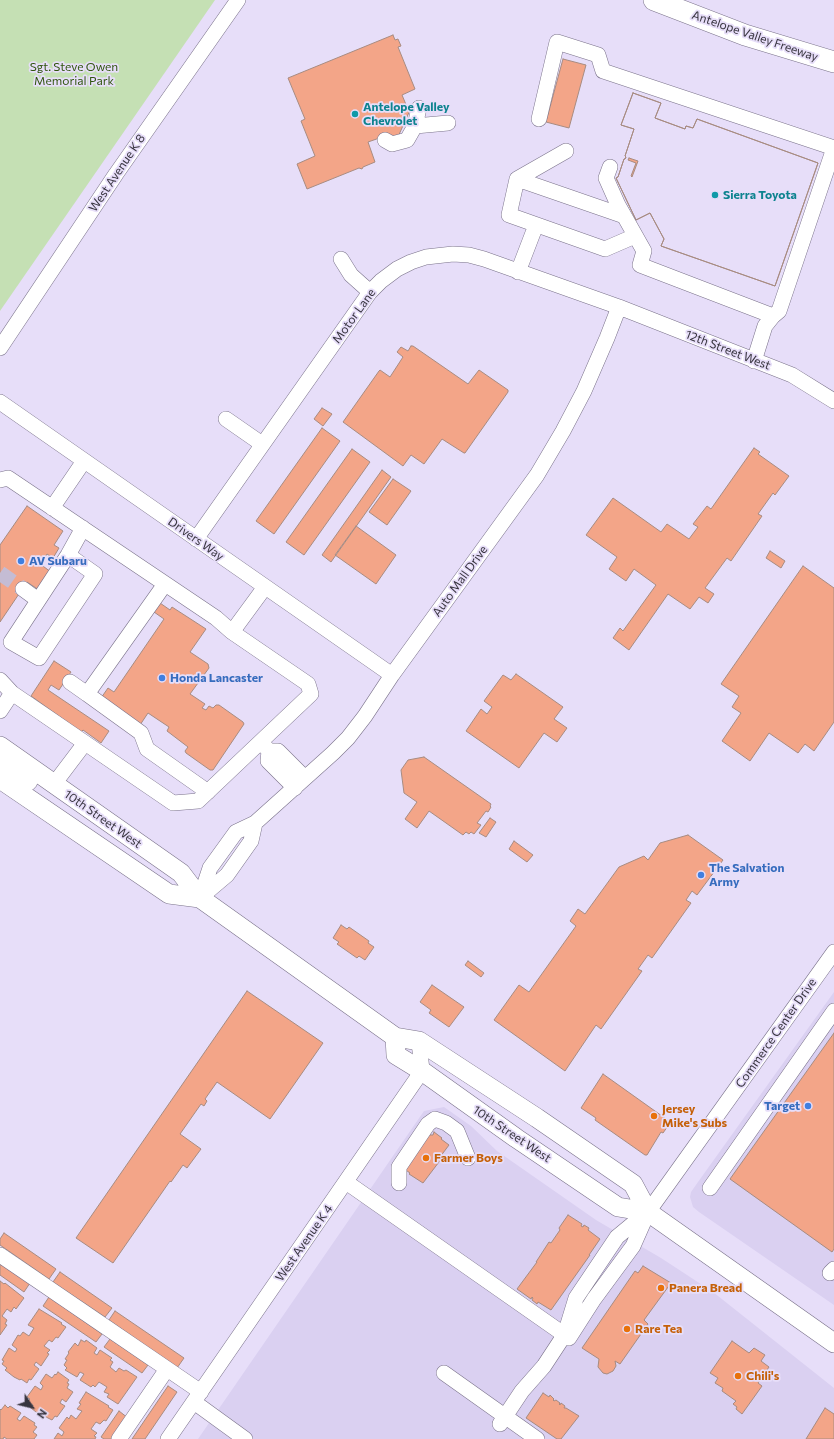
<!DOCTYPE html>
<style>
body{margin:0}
#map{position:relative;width:834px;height:1439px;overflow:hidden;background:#e7def9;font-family:Commissioner,sans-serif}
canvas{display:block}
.north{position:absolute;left:12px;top:1387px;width:40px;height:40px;-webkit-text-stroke:3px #e7def9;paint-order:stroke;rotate:125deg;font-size:11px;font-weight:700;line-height:16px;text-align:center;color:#37343e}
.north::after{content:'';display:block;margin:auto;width:14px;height:18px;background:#37343e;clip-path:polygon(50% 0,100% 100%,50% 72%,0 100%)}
</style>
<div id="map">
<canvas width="834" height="1439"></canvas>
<div class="north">N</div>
</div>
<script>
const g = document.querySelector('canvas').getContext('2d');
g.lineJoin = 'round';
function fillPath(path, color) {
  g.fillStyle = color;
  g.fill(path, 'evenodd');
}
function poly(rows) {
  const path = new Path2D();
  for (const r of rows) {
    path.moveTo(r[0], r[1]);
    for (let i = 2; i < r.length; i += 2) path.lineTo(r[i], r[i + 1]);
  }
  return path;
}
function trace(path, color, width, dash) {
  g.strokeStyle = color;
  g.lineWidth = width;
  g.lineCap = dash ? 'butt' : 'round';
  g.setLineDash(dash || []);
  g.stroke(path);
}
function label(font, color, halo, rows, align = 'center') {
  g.font = font + ' Commissioner,sans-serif';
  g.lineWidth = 3.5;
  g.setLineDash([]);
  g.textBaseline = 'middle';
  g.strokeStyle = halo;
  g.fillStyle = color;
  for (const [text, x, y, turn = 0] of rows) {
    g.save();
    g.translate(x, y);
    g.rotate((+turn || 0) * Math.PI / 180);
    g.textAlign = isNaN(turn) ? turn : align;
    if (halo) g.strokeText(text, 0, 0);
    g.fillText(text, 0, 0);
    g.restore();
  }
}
fillPath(poly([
 [834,992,834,1305,699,1212,693,1207,690,1197,691,1192,698,1182],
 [444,1107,471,1126,497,1151,596,1220,661,1258,713,1292,834,1388,834,1439,198,1439,424,1111]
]), '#dad0f1');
fillPath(poly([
 [0,0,215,0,0,311]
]), '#c5e0b4');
const building = poly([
 [393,35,395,40,398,39,401,46,398,47,415,89,402,95,407,107,411,108,397,139,388,135,368,142,375,162,363,167,362,169,359,168,307,189,297,164,315,156,301,121,305,119,288,78,393,35],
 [563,59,586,65,569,128,546,122,563,59],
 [633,93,661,103,655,118,685,129,686,126,693,128,697,119,818,163,775,286,661,246,664,239,650,213,636,220,616,178,618,177,624,159,625,159,626,157,625,156,634,129,621,125,633,93],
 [629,158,638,161,632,177,631,176,636,163,628,160,629,158],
 [633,93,661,103,655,118,685,129,686,126,693,128,697,119,818,163,775,286,661,246,664,239,650,213,636,220,616,178,618,177,624,159,625,159,626,157,625,156,634,129,621,125,633,93],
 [411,346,413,346,468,384,479,370,508,390,508,392,465,453,464,453,442,439,424,464,411,455,403,466,343,422,379,371,380,370,390,377,403,357,397,352,401,347,408,351,411,346],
 [322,408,332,414,323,426,314,419,322,408],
 [322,428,340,441,274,534,256,521,322,428],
 [754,448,760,452,758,454,789,476,775,495,773,493,758,514,762,516,731,561,727,558,705,588,714,594,708,603,699,597,690,609,668,594,629,650,613,638,620,628,623,631,656,585,634,569,626,581,609,569,617,557,586,535,613,498,661,532,667,524,689,539,698,527,693,524,707,506,711,509,754,448],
 [352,449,370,462,304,555,286,542,352,449],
 [382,470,391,477,331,562,322,555,382,470],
 [393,479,411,491,387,525,369,512,393,479],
 [27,506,63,531,54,545,59,548,53,558,47,554,40,564,51,572,39,590,27,582,0,622,0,545,27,506],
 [356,526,396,555,376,584,335,555,356,526],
 [770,551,785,561,781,568,766,558,770,551],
 [803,566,834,588,834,722,814,751,805,744,798,753,769,733,750,761,722,741,741,713,732,707,739,696,721,684,803,566],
 [160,603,170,610,172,607,206,629,190,652,208,664,209,668,190,694,205,704,202,708,206,710,209,706,213,708,216,705,219,705,243,722,244,724,213,770,210,770,186,753,185,751,188,747,167,731,169,727,148,713,140,725,101,698,108,688,114,692,164,619,154,612,160,603],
 [54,661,71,672,59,690,51,685,48,690,109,731,101,743,83,730,81,732,31,696,54,661],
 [516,674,563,707,554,719,567,728,557,742,544,733,519,768,466,731,481,709,487,714,492,707,484,701,503,675,511,680,516,674],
 [424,757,491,804,490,806,491,807,488,812,486,811,477,823,481,825,474,834,471,832,469,834,466,832,463,835,429,811,417,828,405,819,417,802,404,793,401,770,408,760,424,757],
 [490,818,496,822,486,837,479,833,490,818],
 [688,835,723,860,697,895,692,891,686,900,691,903,652,958,648,955,638,969,642,971,601,1029,596,1025,565,1071,494,1020,519,985,529,992,576,926,570,921,578,909,585,914,619,867,644,856,648,860,660,843,688,835],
 [514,841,533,855,527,862,509,849,514,841],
 [341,925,347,929,349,927,369,941,368,943,374,947,365,960,359,956,357,958,337,944,339,942,333,938,341,925],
 [468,961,484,973,481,977,465,965,468,961],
 [432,985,464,1007,449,1027,429,1013,431,1010,420,1002,432,985],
 [247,991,323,1043,270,1119,217,1082,205,1099,207,1101,204,1106,201,1104,180,1134,201,1149,187,1168,183,1165,171,1182,170,1181,113,1263,76,1238,247,991],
 [834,1033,834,1249,832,1252,730,1179,834,1033],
 [603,1074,669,1121,670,1123,663,1133,661,1132,647,1155,645,1155,595,1120,596,1118,581,1108,603,1074],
 [434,1132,442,1138,441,1139,449,1145,440,1157,442,1158,423,1183,409,1174,410,1173,403,1168,427,1135,433,1135,434,1132],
 [568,1215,582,1224,581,1226,583,1227,584,1225,589,1228,588,1230,600,1239,589,1255,590,1255,551,1310,538,1302,537,1304,532,1300,533,1298,532,1297,531,1299,517,1289,537,1262,536,1262,549,1242,551,1243,560,1230,559,1228,568,1215],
 [4,1233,56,1269,49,1279,0,1245,0,1239,4,1233],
 [0,1263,30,1283,24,1292,0,1275,0,1263],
 [643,1266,671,1283,644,1320,648,1324,620,1364,615,1361,616,1366,613,1371,607,1374,603,1373,598,1367,599,1359,582,1348,635,1271,638,1273,643,1266],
 [60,1272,112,1308,105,1317,53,1282,60,1272],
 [0,1281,4,1284,5,1283,24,1298,16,1309,14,1307,11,1312,7,1309,2,1316,7,1320,5,1324,7,1325,0,1335,0,1281],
 [49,1297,102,1334,96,1342,43,1306,49,1297],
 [39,1309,62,1323,61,1324,66,1327,58,1338,56,1337,52,1342,49,1340,44,1346,50,1350,47,1353,49,1354,41,1366,36,1362,34,1365,39,1369,31,1380,29,1379,27,1383,21,1379,20,1380,14,1377,5,1370,7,1368,2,1364,4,1361,2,1360,9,1348,15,1352,17,1349,12,1345,18,1335,20,1336,23,1332,29,1336,34,1328,28,1325,39,1309],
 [115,1311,184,1358,177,1368,109,1320,115,1311],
 [110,1339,148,1365,142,1373,104,1347,110,1339],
 [81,1340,85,1342,86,1340,97,1348,94,1353,97,1355,100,1350,112,1358,110,1360,113,1362,110,1367,116,1372,119,1368,124,1371,126,1370,137,1377,118,1404,107,1397,109,1394,104,1392,107,1387,99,1382,95,1387,93,1385,91,1387,80,1380,84,1374,80,1372,77,1377,65,1370,67,1368,64,1365,67,1360,65,1359,69,1353,68,1352,75,1343,78,1346,81,1340],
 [732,1341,749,1353,754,1348,765,1355,761,1361,769,1367,758,1383,762,1386,742,1414,736,1409,737,1407,733,1404,736,1401,722,1391,723,1388,715,1383,718,1378,710,1373,732,1341],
 [58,1372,69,1380,67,1383,69,1384,67,1388,73,1392,66,1402,62,1399,60,1403,65,1406,57,1417,55,1416,52,1420,36,1412,31,1408,33,1405,27,1402,30,1399,27,1397,35,1386,41,1390,43,1386,40,1383,46,1374,52,1378,55,1374,56,1375,58,1372],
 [168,1386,177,1392,145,1439,132,1439,168,1386],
 [86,1392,109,1406,108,1407,113,1410,106,1421,104,1420,100,1424,96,1422,91,1429,97,1433,94,1436,96,1437,95,1439,54,1439,58,1433,62,1436,64,1432,59,1428,67,1417,69,1419,71,1415,76,1419,82,1411,77,1409,81,1404,79,1403,86,1392],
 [543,1393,549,1397,550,1395,554,1399,553,1400,554,1401,556,1400,560,1403,559,1404,560,1405,561,1403,565,1406,564,1408,566,1408,579,1416,561,1439,557,1439,526,1418,543,1393],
 [5,1405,8,1408,10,1406,21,1413,17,1419,20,1421,24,1416,35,1423,34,1425,37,1427,33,1432,37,1435,34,1439,7,1439,4,1437,3,1439,0,1439,0,1409,1,1410,5,1405],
 [825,1408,834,1414,834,1439,806,1439,825,1408],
 [119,1411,128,1418,113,1439,104,1439,101,1437,119,1411]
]);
fillPath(building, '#f3a588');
trace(building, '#a78b81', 1);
trace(poly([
 [0,573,23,589]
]), '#c4bcd4', 15, [15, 8]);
const minor = poly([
 [539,119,557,42,598,55,603,71,834,148,779,311,773,316,765,326,754,361],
 [415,126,448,123],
 [385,140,392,144,407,140,415,126,419,108],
 [610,167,606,178,618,205,644,251,640,265,773,316],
 [517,179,566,151],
 [624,216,517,179,509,215,605,249,635,236],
 [341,259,351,275,370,292],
 [518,272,536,225],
 [0,348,116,174,238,0],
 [0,402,392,675],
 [226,419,262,444],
 [0,480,8,478,216,618,232,632,308,684,311,694,198,801,173,803,12,693,0,680],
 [52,508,84,461],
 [196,539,370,292,381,281,397,269,411,262,426,257,453,254,469,255,484,259,619,307,792,375,834,401],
 [68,555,95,574,39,658,11,642,68,555,83,528],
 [165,584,87,694,141,733,147,749,208,792],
 [23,589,38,600],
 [232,632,265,587],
 [70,682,87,694],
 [0,711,12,693],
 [261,742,269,751,278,751,305,778],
 [269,751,268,761,295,788],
 [54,784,85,743],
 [201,897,227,875,251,841,255,823],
 [200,898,210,868,236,832,255,823,333,753,348,738,365,716,392,675,537,475,563,431,584,391,607,338,619,307],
 [346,1182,569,1338,594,1299,633,1246,648,1212,834,952],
 [399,1183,399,1167,428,1124,435,1119,446,1123,457,1131,468,1158],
 [710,1188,834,1011],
 [0,1255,201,1392],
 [830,1273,834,1269],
 [444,1373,537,1439],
 [194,1402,245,1439],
 [500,1424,522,1391,544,1366,565,1334,576,1298,617,1237,646,1213],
 [119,1439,167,1369],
 [168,1439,422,1071,419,1041]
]);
const major = poly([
 [0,746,181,873,200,898,395,1037,419,1041,537,1118,633,1184,648,1212,834,1343],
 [0,763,28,781],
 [0,779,169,894,200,898],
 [395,1037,396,1055,422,1071,516,1138,618,1207,648,1212]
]);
const highway = poly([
 [654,0,745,35,834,62]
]);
trace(minor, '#7a728a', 16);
trace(major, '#7a728a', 20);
trace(highway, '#7a728a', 22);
trace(minor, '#fff', 15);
trace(major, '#fff', 19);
trace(highway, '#fff', 21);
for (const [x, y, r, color] of [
 [355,114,4,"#0f9aa8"],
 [715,195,4,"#0f9aa8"],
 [21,561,4,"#3f7fe0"],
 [162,678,4,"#3f7fe0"],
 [701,875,4,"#3f7fe0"],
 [808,1106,4,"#3f7fe0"],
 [654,1116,4,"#e8710a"],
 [426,1158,4,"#e8710a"],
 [661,1288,4,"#e8710a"],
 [627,1329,4,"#e8710a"],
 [738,1376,4,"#e8710a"]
]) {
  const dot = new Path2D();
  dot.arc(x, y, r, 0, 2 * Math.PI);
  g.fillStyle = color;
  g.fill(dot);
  trace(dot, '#e7def9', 1.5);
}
label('12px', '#37343e', '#e7def9', [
 ["Antelope Valley Freeway",755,36,19],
 ["West Avenue K 8",117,173,-56],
 ["Motor Lane",354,316,-54],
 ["12th Street West",728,350,21],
 ["Drivers Way",196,539,35],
 ["Auto Mall Drive",460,581,-54],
 ["10th Street West",103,819,35],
 ["Commerce Center Drive",776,1033,-55],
 ["10th Street West",512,1134,34],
 ["West Avenue K 4",304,1243,-55]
]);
label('12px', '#30550e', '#e7def9', [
 ["Sgt. Steve Owen",74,67],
 ["Memorial Park",74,81]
]);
label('bold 12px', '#0d838f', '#e7def9', [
 ["Antelope Valley",363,107],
 ["Chevrolet",363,121],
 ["Sierra Toyota",723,195]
], 'left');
label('bold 12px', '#366cbe', '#e7def9', [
 ["AV Subaru",29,561],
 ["Honda Lancaster",170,678],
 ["The Salvation",709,868],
 ["Army",709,882],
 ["Target",800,1106,"right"]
], 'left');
label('bold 12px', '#c56008', '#e7def9', [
 ["Jersey",662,1109],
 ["Mike's Subs",662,1123],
 ["Farmer Boys",434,1158],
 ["Panera Bread",669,1288],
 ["Rare Tea",635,1329],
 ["Chili's",746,1376]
], 'left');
</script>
